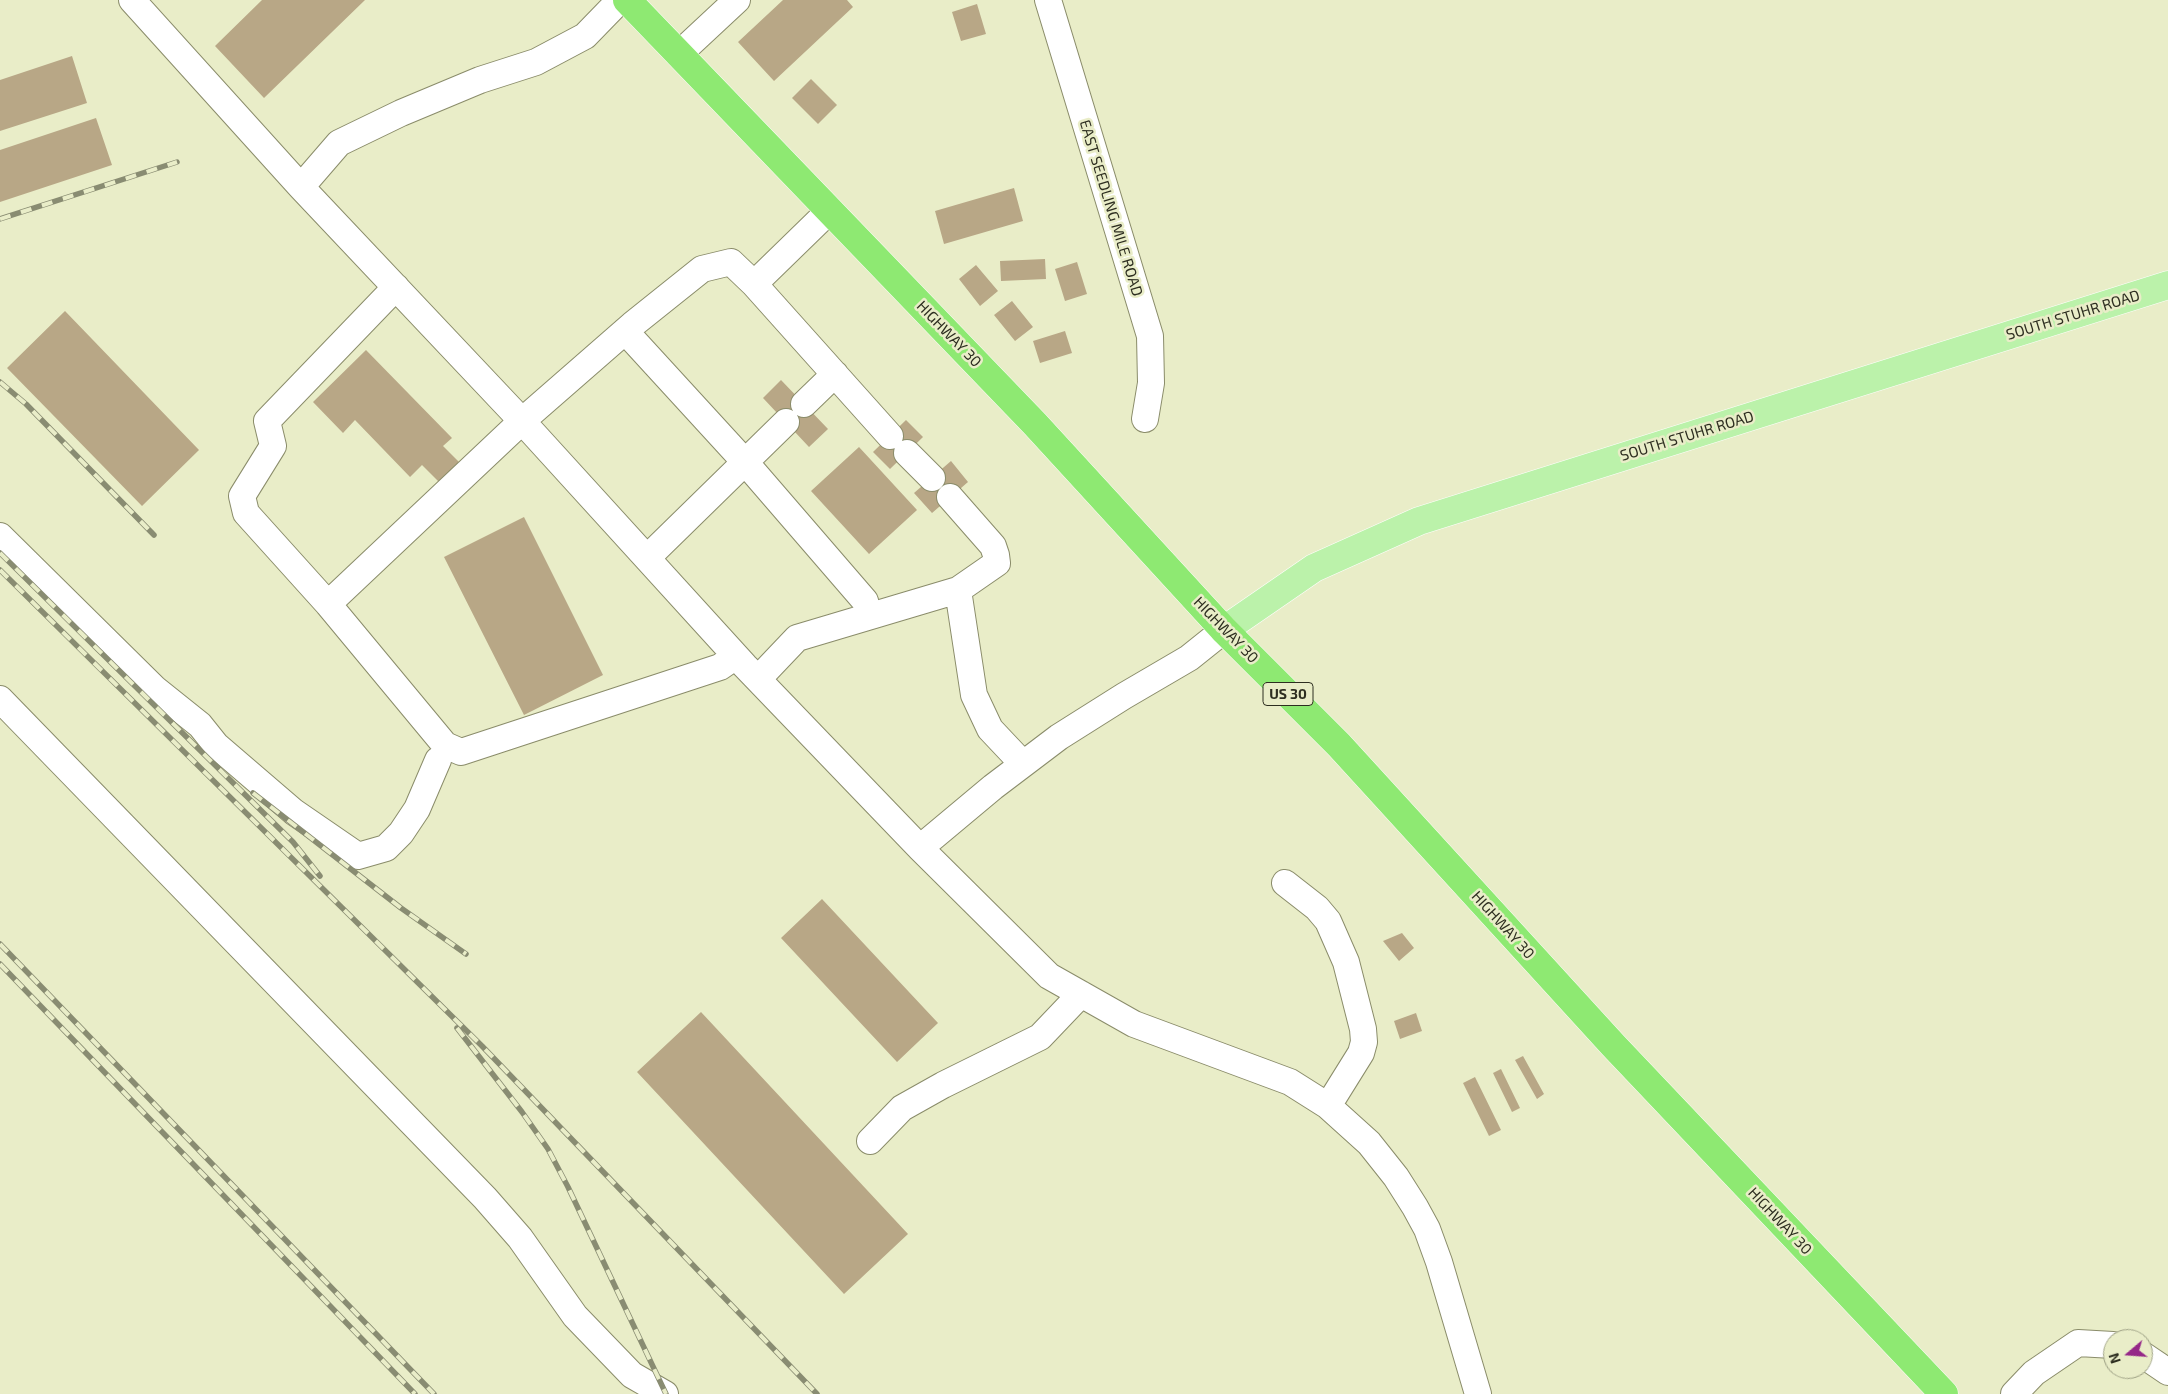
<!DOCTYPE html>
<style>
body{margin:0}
#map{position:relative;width:2168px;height:1394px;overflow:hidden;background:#e9edc8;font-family:"Exo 2",sans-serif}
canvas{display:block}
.north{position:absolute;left:2103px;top:1329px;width:50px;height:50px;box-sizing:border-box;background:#e9edc8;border:1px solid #9ea185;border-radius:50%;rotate:252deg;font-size:14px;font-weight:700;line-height:20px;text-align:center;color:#2d2e20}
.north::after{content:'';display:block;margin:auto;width:18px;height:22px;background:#952788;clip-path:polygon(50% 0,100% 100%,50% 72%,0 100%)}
</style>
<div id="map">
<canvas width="2168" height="1394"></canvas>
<div class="north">N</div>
</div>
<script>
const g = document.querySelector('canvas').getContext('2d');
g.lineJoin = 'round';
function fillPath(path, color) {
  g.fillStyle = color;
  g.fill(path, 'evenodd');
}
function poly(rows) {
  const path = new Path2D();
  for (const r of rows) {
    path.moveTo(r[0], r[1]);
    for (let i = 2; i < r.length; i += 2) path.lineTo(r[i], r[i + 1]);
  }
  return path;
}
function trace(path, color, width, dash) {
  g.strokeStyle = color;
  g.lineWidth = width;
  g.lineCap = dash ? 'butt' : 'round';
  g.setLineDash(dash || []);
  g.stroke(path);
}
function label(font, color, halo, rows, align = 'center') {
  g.font = font + ' "Exo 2",sans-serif';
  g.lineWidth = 5;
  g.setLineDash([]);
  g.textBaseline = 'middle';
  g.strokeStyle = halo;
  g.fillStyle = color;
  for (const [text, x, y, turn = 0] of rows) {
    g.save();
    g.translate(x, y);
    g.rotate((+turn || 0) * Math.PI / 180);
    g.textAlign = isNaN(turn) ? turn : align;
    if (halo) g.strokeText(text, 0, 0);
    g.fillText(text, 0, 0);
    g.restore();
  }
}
fillPath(poly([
 [262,0,365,0,264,98,215,46],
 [783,0,847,0,853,7,774,81,738,42],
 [977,4,986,34,961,41,952,12],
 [72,56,87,103,0,131,0,80],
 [811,79,837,105,818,124,792,98],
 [96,118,112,165,0,202,0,150],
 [1014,188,1023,221,944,244,935,211],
 [1045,259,1046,279,1001,281,1000,261],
 [1077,262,1087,294,1065,301,1055,269],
 [976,265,998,291,980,306,959,279],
 [1012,301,1033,327,1015,341,994,315],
 [65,311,199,450,142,506,7,368],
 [1065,331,1072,353,1040,363,1033,341],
 [366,350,452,438,443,446,461,464,441,484,422,465,410,477,355,420,343,433,313,402],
 [781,380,828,429,809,447,763,398],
 [906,420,923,437,890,469,873,452],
 [859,447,917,510,869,554,811,491],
 [951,461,968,482,932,513,914,493],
 [524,517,603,675,524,715,444,557],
 [822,899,938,1023,897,1062,781,938],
 [1402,933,1414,948,1399,961,1383,941],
 [701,1012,908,1234,844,1294,637,1072],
 [1416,1013,1422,1031,1400,1039,1394,1021],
 [1523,1056,1544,1094,1537,1099,1515,1060],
 [1501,1069,1520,1108,1512,1112,1493,1073],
 [1475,1077,1501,1130,1489,1136,1463,1083]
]), '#b8a786');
const minor = poly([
 [132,0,301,187,522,421,745,666,920,848,1049,976,1134,1024,1290,1082,1328,1106,1369,1143,1396,1177,1415,1207,1427,1229,1439,1262,1478,1394],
 [1048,0,1150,336,1151,383,1145,419],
 [679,54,737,0],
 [301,187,339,143,401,113,480,80,536,62,585,36,620,0],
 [754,284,890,436],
 [396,287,267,421,273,446,242,496,246,513,328,604,445,745,461,752,720,667,736,656],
 [625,331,745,462,865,601,869,616],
 [804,404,835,374],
 [907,453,932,478],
 [950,497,993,546,996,555,997,563,958,590,974,695,990,729,1023,764],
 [0,536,155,689,200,725,216,745,294,812,358,856,386,848,401,833,417,809,438,760],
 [647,558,786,422],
 [328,604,522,421,632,325,702,269,731,262,754,284,829,211],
 [758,679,797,638,958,590],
 [0,699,485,1198,520,1238,575,1316,632,1375,665,1394],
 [920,848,993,787,1059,737,1124,696,1189,658,1224,630],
 [1285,883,1317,908,1328,921,1346,962,1363,1029,1364,1042,1361,1053,1328,1106],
 [870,1141,902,1108,943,1085,1040,1037,1081,994],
 [2143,1355,2168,1372],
 [2014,1394,2034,1373,2078,1343,2113,1345]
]);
const major = poly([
 [1224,630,1314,568,1419,521,2168,285]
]);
const highway = poly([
 [627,0,1035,424,1224,630,1339,745,1613,1045,1944,1394]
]);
trace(minor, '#8a8c6a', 28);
trace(major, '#fff', 29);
trace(highway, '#fff', 29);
trace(minor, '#fff', 26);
trace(major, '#bbf2aa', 28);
trace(highway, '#8ee972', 28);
const rail = poly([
 [0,219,177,162],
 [0,382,26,404,154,535],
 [0,553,293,842,320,876],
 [0,570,482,1046,817,1394],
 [253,793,401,908,466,954],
 [0,944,434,1394],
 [0,964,415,1394],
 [457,1028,522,1112,548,1149,568,1187,666,1394]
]);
trace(rail, '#898c72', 5.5);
trace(rail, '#e9edc8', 4, [11]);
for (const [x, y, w] of [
 [1288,694,50]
]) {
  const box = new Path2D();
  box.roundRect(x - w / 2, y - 11.5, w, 23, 4);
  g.fillStyle = '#e9edc8';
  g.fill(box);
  trace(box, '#2d2e20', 1);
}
label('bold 14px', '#2d2e20', null, [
 ["US 30",1288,694]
]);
label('15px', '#2d2e20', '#e9edc8', [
 ["EAST SEEDLING MILE ROAD",1111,208,73],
 ["SOUTH STUHR ROAD",2073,315,-17],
 ["HIGHWAY 30",949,334,46],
 ["SOUTH STUHR ROAD",1687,436,-17],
 ["HIGHWAY 30",1226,630,46],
 ["HIGHWAY 30",1503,925,48],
 ["HIGHWAY 30",1780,1221,47]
]);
</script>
